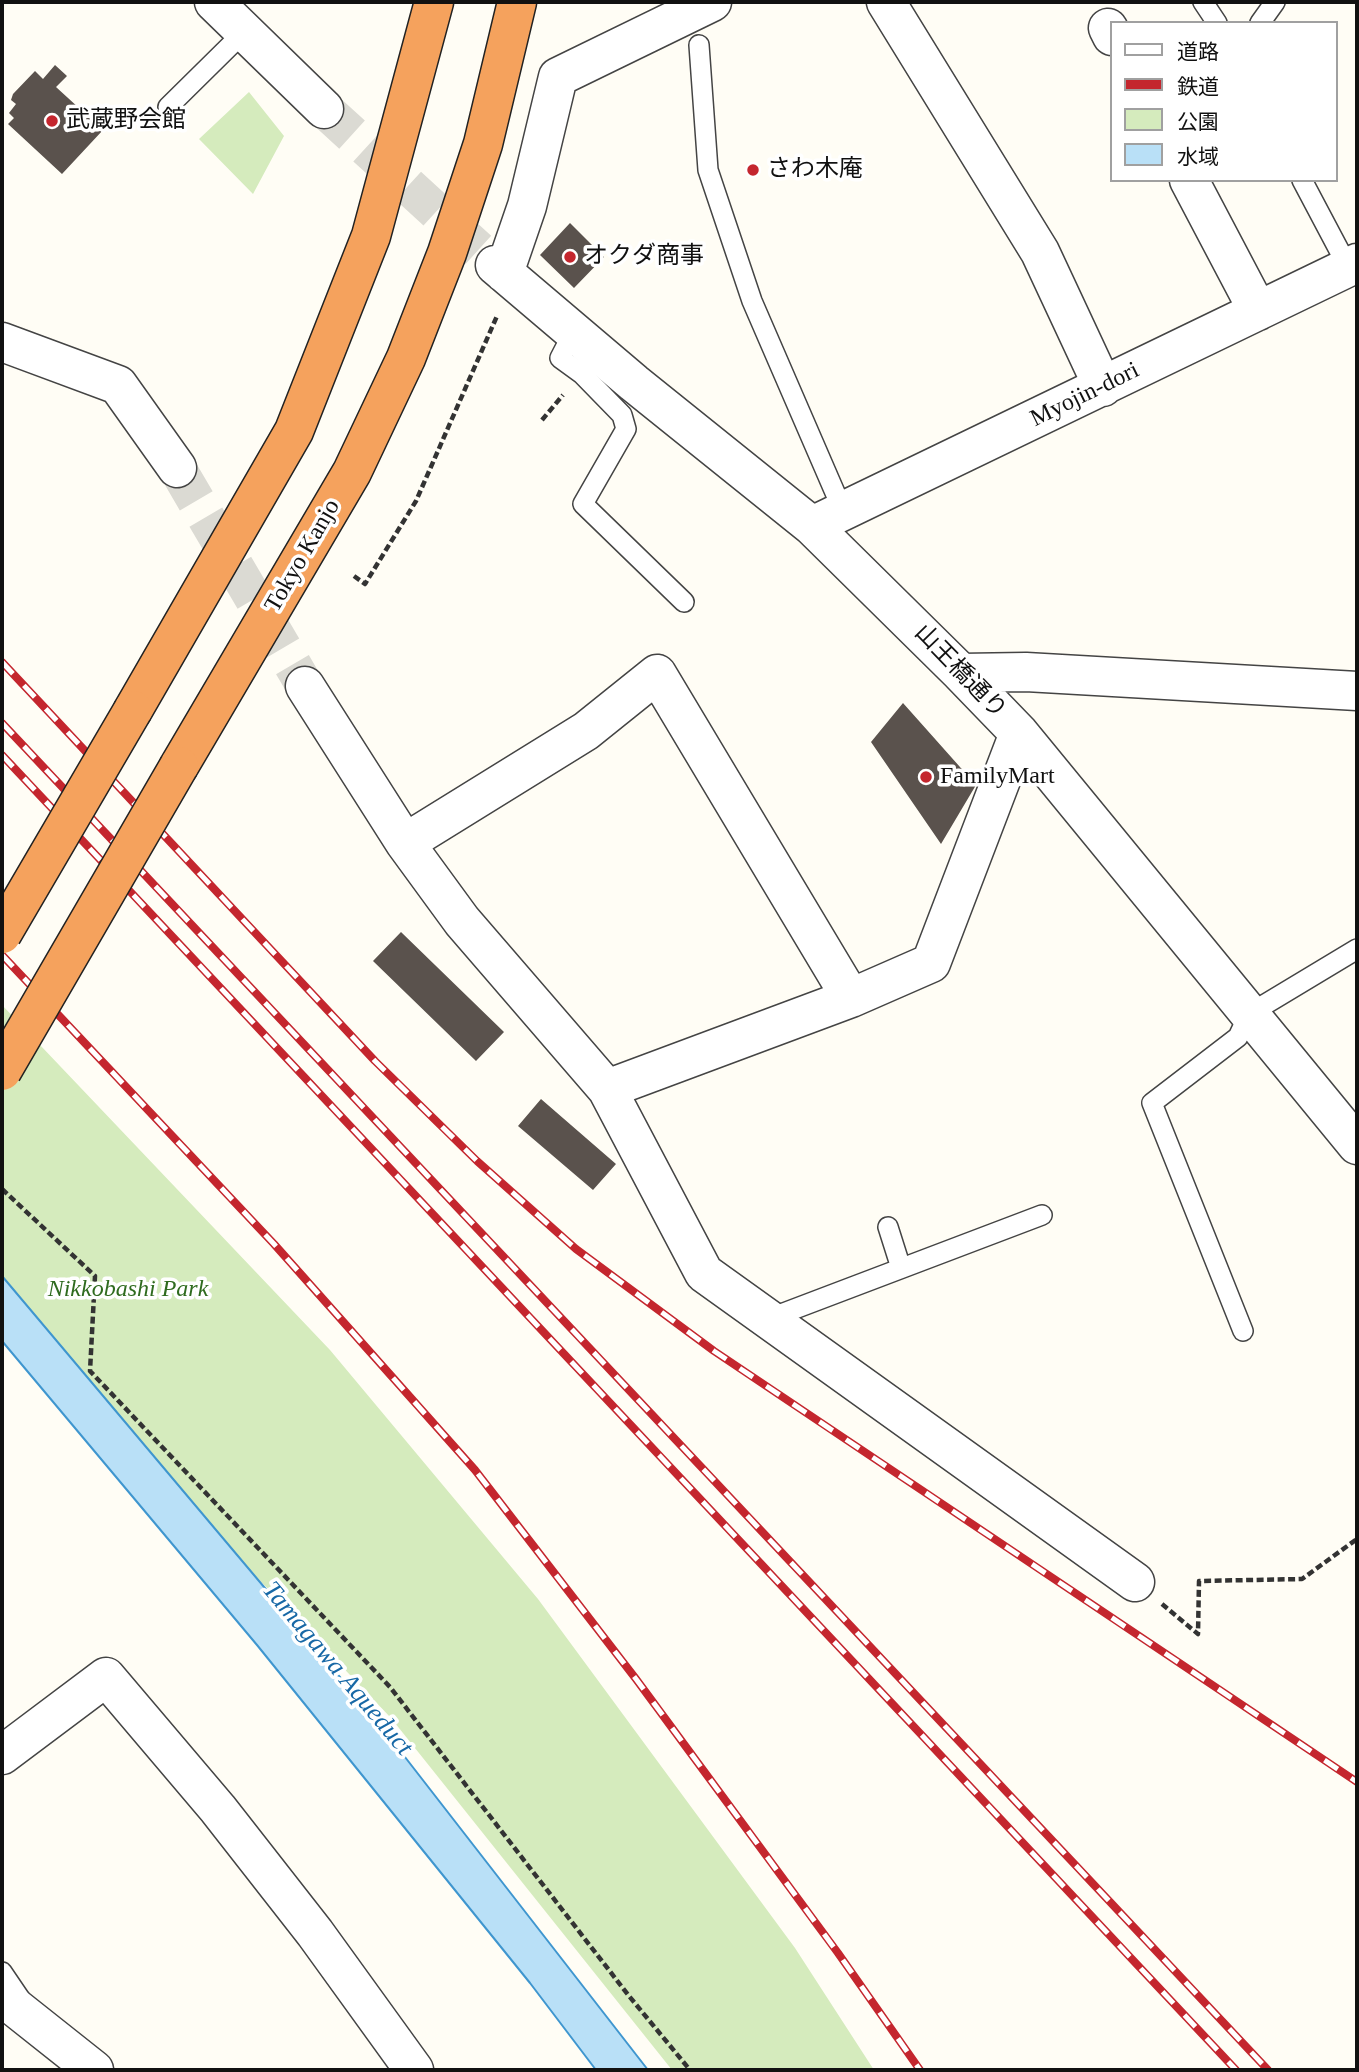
<!DOCTYPE html>
<meta charset="utf-8">
<style>
body{margin:0}
#map{position:relative;width:1359px;height:2072px;overflow:hidden;background:#fffdf5;font-family:"Times New Roman","Noto Sans JP",serif}
canvas{display:block}
.frame{position:absolute;inset:0;border:4px solid #111;pointer-events:none}
.legend{position:absolute;left:1110px;top:21px;width:228px;height:161px;box-sizing:border-box;background:#fff;border:2px solid #a0a0a0;margin:0;padding:9px 12px;list-style:none;font-size:21px;color:#111}
.legend li{display:flex;align-items:center;gap:14px;height:35px}
.legend b{width:35px;border:2px solid #a0a0a0}
</style>
<div id="map">
<canvas width="1359" height="2072"></canvas>
<div class="frame"></div>
<ul class="legend">
<li><b style="height:9px;background:#fff"></b>道路</li>
<li><b style="height:9px;background:#c4262e"></b>鉄道</li>
<li><b style="height:19px;background:#d5ebbd"></b>公園</li>
<li><b style="height:19px;background:#b9e0f7"></b>水域</li>
</ul>
</div>
<script>
const g = document.querySelector('canvas').getContext('2d');
g.lineJoin = 'round';
function fillPath(path, color) {
  g.fillStyle = color;
  g.fill(path, 'evenodd');
}
function poly(rows) {
  const path = new Path2D();
  for (const r of rows) {
    path.moveTo(r[0], r[1]);
    for (let i = 2; i < r.length; i += 2) path.lineTo(r[i], r[i + 1]);
  }
  return path;
}
function trace(path, color, width, dash) {
  g.strokeStyle = color;
  g.lineWidth = width;
  g.lineCap = dash ? 'butt' : 'round';
  g.setLineDash(dash || []);
  g.stroke(path);
}
function label(font, color, halo, rows, align = 'center') {
  g.font = font + ' "Times New Roman","Noto Sans JP",serif';
  g.lineWidth = 7;
  g.setLineDash([]);
  g.textBaseline = 'middle';
  g.strokeStyle = halo;
  g.fillStyle = color;
  for (const [text, x, y, turn = 0] of rows) {
    g.save();
    g.translate(x, y);
    g.rotate((+turn || 0) * Math.PI / 180);
    g.textAlign = isNaN(turn) ? turn : align;
    if (halo) g.strokeText(text, 0, 0);
    g.fillText(text, 0, 0);
    g.restore();
  }
}
fillPath(poly([
 [249,92,284,136,253,194,199,139],
 [2,1005,330,1350,538,1599,795,1948,874,2070,672,2070,391,1718,2,1310]
]), '#d5ebbd');
const water = poly([
 [2,1276,377,1721,648,2070,596,2070,530,1983,257,1645,2,1341,2,1276]
]);
fillPath(water, '#b9e0f7');
trace(water, '#3f96cf', 2);
fillPath(poly([
 [55,65,67,76,56,87,103,130,62,174,8,124,14,118,9,113,16,104,11,100,13,94,35,71,43,79],
 [570,223,604,257,574,288,540,255],
 [903,703,976,785,941,844,871,742],
 [401,932,504,1032,476,1061,373,961],
 [541,1099,616,1164,593,1190,518,1126]
]), '#5a524d');
trace(poly([
 [324,109,495,265],
 [177,468,305,686]
]), '#dbdad3', 38, [38, 19]);
const lane = poly([
 [1203,2,1217,23],
 [1260,23,1275,2],
 [699,45,708,170,752,301,843,511],
 [168,107,245,31],
 [1302,180,1348,267],
 [573,333,560,358,582,374,622,415,626,429,583,504,684,602],
 [888,1227,901,1268],
 [768,1319,1042,1215],
 [1243,1331,1152,1103,1238,1037,1249,1014,1357,949],
 [2,1972,21,2000]
]);
const street = poly([
 [214,2,324,109],
 [886,2,1040,252,1103,387],
 [1108,28,1112,36],
 [1189,180,1258,311],
 [495,265,634,383,812,526,961,673,1019,733,1357,1145],
 [504,273,527,206,558,77,712,2],
 [2,342,118,385,177,468],
 [812,526,1357,263],
 [961,673,1026,672,1357,691],
 [305,686,405,843,462,921,607,1089],
 [1019,733,931,963,851,998,607,1089,704,1273,1135,1582],
 [405,843,586,731,657,674,851,998],
 [2,1755,106,1677,218,1809,315,1933,414,2070],
 [2,1997,94,2070]
]);
const highway = poly([
 [133,710,294,431,371,236,434,2],
 [179,766,352,472,406,358,447,253,483,144,517,2]
]);
trace(lane, '#444', 22);
trace(street, '#444', 41);
trace(highway, '#222', 41);
trace(poly([
 [542,420,563,395],
 [354,576,365,584,416,501,497,316],
 [2,1189,95,1276,90,1371,390,1687,629,1996,690,2070],
 [1162,1604,1198,1634,1199,1581,1302,1579,1357,1539]
]), '#333', 4.5, [7, 3.5]);
trace(lane, '#fff', 19);
trace(street, '#fff', 38);
trace(highway, '#f5a25d', 38);
const rail = poly([
 [2,662,375,1061,477,1161,576,1249,714,1351,1357,1782],
 [2,723,1268,2070],
 [2,755,1236,2070],
 [2,955,274,1244,475,1470,636,1679,838,1953,920,2070]
]);
trace(rail, '#c4262e', 8);
trace(rail, '#fff', 5, [16]);
const highwayBridge = poly([
 [2,934,133,710],
 [2,1071,179,766]
]);
trace(highwayBridge, '#222', 41, []);
trace(highwayBridge, '#f5a25d', 38);
for (const [x, y, r, color] of [
 [52,121,7,"#c4262e"],
 [753,170,7,"#c4262e"],
 [570,257,7,"#c4262e"],
 [926,777,7,"#c4262e"]
]) {
  const dot = new Path2D();
  dot.arc(x, y, r, 0, 2 * Math.PI);
  g.fillStyle = color;
  g.fill(dot);
  trace(dot, '#fff', 2.5);
}
label('24px', '#111', '#fff', [
 ["武蔵野会館",66,121],
 ["さわ木庵",767,170],
 ["オクダ商事",584,257],
 ["FamilyMart",940,777]
], 'left');
label('24px', '#111', '#fff', [
 ["Myojin-dori",1085,395,-26],
 ["Tokyo Kanjo",303,556,-60],
 ["山王橋通り",960,672,46]
]);
label('italic 24px', '#2f6b1f', '#fff', [
 ["Nikkobashi Park",128,1290]
]);
label('italic 26px', '#1768a6', '#fff', [
 ["Tamagawa Aqueduct",337,1669,50]
]);
</script>
